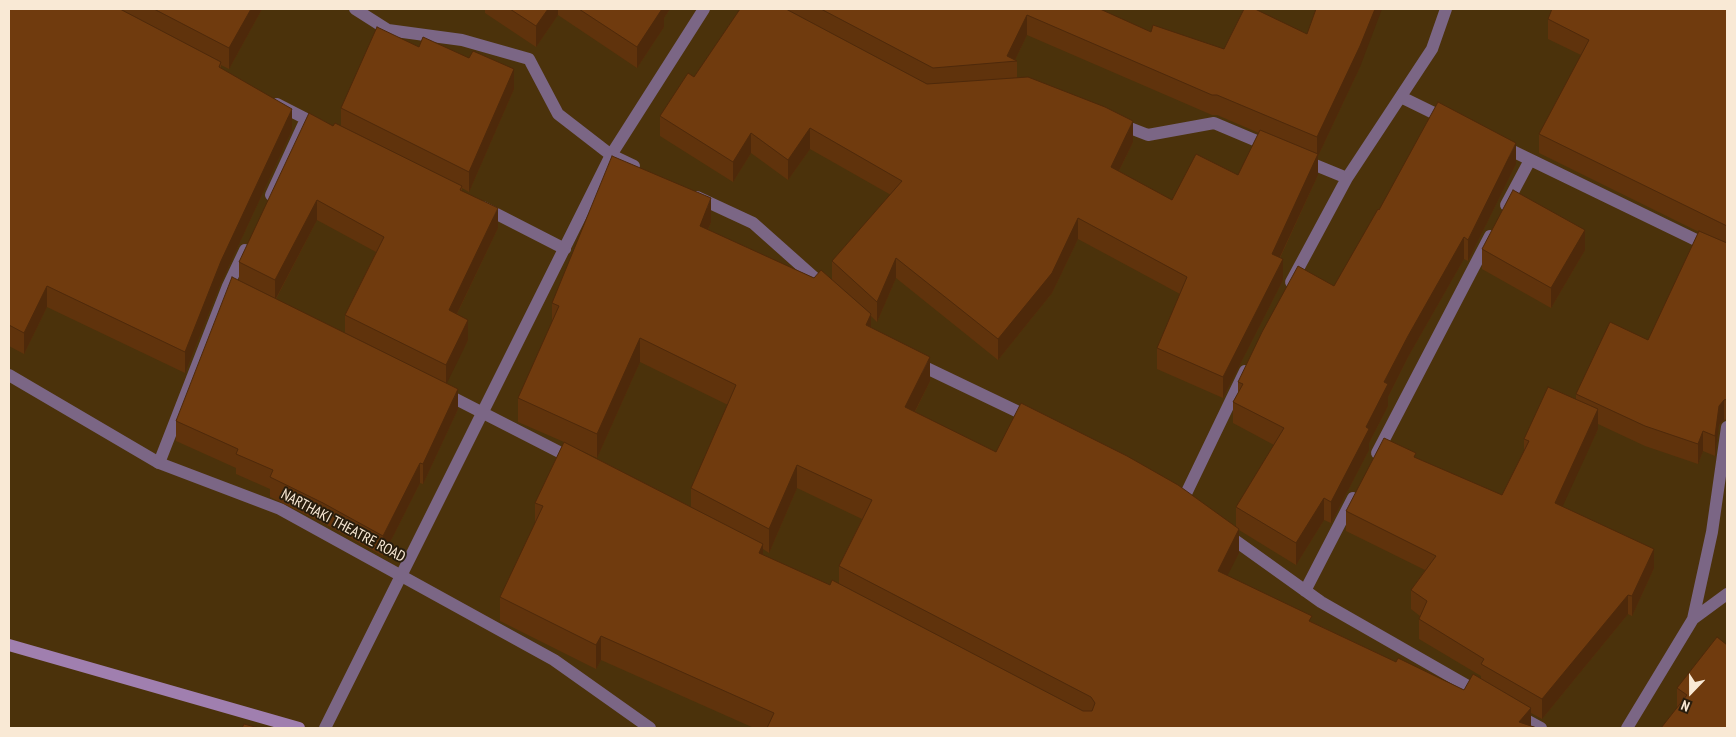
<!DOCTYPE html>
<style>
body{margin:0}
#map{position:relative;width:1736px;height:737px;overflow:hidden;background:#4b320b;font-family:"PT Sans Narrow",sans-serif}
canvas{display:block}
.frame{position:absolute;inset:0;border:10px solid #f9e9d5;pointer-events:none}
.north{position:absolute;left:1666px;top:667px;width:50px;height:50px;-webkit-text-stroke:4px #281d0d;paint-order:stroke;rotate:202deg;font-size:14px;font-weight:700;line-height:20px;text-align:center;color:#f9e9d5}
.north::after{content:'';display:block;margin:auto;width:18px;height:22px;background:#f9e9d5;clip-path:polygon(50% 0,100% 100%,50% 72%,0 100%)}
</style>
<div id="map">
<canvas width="1736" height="737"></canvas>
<div class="frame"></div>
<div class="north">N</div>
</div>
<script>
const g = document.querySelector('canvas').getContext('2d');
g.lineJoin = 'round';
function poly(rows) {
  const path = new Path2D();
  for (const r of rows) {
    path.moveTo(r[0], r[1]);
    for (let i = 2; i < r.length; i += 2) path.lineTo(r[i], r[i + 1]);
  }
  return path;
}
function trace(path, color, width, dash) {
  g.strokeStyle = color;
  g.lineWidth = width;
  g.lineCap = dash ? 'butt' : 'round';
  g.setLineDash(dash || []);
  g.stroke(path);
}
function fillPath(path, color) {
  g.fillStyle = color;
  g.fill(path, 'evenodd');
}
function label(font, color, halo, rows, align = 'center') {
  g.font = font + ' "PT Sans Narrow",sans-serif';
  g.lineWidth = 4;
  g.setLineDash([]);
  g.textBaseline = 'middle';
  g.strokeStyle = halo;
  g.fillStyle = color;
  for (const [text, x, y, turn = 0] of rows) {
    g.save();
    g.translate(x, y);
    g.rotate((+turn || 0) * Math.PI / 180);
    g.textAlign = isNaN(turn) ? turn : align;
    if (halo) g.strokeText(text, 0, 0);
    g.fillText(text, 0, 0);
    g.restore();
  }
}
trace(poly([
 [355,9,388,30,462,40,529,59,558,114,611,155,704,9],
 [1401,97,1448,120],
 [277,104,322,127],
 [1117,123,1148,135,1214,123,1271,147],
 [1502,146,1727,255],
 [1303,160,1347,178],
 [271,195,306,119],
 [697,197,753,223,826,288],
 [1506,205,1530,160],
 [483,207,565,249],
 [1291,282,1347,178,1432,49,1446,9],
 [914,362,1031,418],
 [444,393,573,459],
 [1377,453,1490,236],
 [159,463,228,286,245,250],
 [1186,504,1182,502,1245,371],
 [1226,534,1321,602,1480,693],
 [1305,591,1353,498],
 [1693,619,1727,594],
 [1517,715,1541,728],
 [325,728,611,155,634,166],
 [1627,728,1693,619,1712,532,1727,427]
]), '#7b6685', 12);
trace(poly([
 [9,375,159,463,280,509,554,660,650,728]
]), '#7b6685', 12);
trace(poly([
 [9,645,299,728]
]), '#a07faf', 12);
fillPath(poly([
 [9,9,262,9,229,69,221,65,221,69,292,130,221,283,185,373,47,307,24,354,9,346],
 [485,9,670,9,664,18,664,27,637,68,558,15,536,47,485,13],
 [740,9,1100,9,1151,32,1224,49,1360,67,1318,156,1318,175,1280,258,1283,280,1223,398,1157,369,1157,348,1180,294,1078,239,1052,293,998,360,896,278,877,322,871,316,871,327,930,381,915,412,996,452,1236,527,1236,507,1274,445,1233,423,1233,402,1238,393,1238,382,1334,286,1379,210,1516,164,1468,261,1464,259,1408,357,1388,397,1388,406,1369,443,1369,450,1331,523,1324,520,1296,565,1239,530,1239,553,1227,575,1312,622,1396,662,1464,690,1481,679,1481,676,1419,639,1419,619,1420,616,1411,609,1411,590,1425,570,1346,531,1346,511,1416,458,1502,495,1524,451,1524,439,1576,400,1576,394,1648,340,1699,232,1539,153,1539,134,1581,55,1548,39,1548,19,1727,9,1727,419,1724,420,1719,425,1715,456,1703,451,1698,464,1645,446,1598,424,1598,429,1562,506,1654,568,1632,616,1628,614,1542,719,1531,713,1531,726,1537,728,754,728,601,660,596,669,500,621,500,597,535,523,535,503,564,442,518,422,518,398,552,322,552,303,711,222,708,230,814,278,832,280,832,261,891,195,810,149,788,180,751,153,733,182,660,136,660,116,694,77],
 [1027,35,1212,115,1217,115,1259,133,1238,175,1172,200,1119,171,1133,142,1017,78,1017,61,1015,60],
 [640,362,728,405,691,488,691,507,574,447,597,458],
 [797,488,862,519,839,566,839,584,830,585,763,555,763,549,769,553],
 [419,47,514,89,469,192,462,188,462,191,498,228,457,314,468,340,446,383,458,409,423,484,420,483,383,556,323,523,270,497,270,489,236,474,236,468,176,441,176,421,239,280,239,262,333,126,341,126,341,108],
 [317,220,376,252,345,315,345,333,276,299],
 [1482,249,1585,250,1551,308,1482,269],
 [1727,645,1677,708,1677,688]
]), '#60330c');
fillPath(poly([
 [251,9,262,9,229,69,229,48],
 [548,9,558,9,558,15,536,47,536,26],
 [660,9,670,9,664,18,664,27,637,68,637,47],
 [1375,9,1382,9,1360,67,1318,156,1318,175,1272,274,1272,254,1317,155,1317,137],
 [1027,15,1027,35,1014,62,1007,56],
 [514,69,514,89,469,192,469,172],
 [292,109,292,130,221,283,185,373,185,352,221,261],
 [1133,121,1133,142,1111,187,1111,167],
 [810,128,810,149,788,180,788,160],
 [751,133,751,153,733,182,733,162],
 [1516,143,1516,164,1468,261,1468,240],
 [711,198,711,222,700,249,700,226],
 [317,200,317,220,275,300,275,280],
 [498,208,498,228,449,330,449,310],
 [1078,218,1078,239,1052,293,998,360,998,339],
 [1585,230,1585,250,1551,308,1551,288],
 [1464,237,1464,259,1408,357,1388,397,1388,406,1369,443,1369,450,1331,523,1331,502,1366,427,1384,382,1408,336],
 [896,258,896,278,877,322,877,302],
 [1283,259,1283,280,1223,398,1223,377],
 [47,286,47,307,24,354,24,333],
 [871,314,871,338,866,325],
 [468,320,468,340,446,385,446,365],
 [640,338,640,362,597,458,597,434],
 [930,357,930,381,905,431,905,407],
 [458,389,458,409,423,484,423,464],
 [1724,400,1724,420,1719,425,1715,456,1715,436,1719,406],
 [1598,409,1598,429,1555,523,1555,503],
 [1703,431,1703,451,1698,464,1698,444],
 [420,463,420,483,383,556,383,536],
 [797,465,797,488,769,553,769,529],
 [1324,498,1324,520,1296,565,1296,543],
 [1239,529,1239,553,1218,594,1218,571],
 [763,544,763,568,759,553],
 [1654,549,1654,568,1632,616,1632,596],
 [1628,595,1628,614,1542,719,1542,699],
 [601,636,601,660,596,669,596,645],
 [1531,708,1531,728,1519,722]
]), '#4e290a');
const building = poly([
 [9,9,120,9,221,62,219,67,292,109,221,261,185,352,47,286,24,333,9,325,9,9],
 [154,9,251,9,229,48,154,9],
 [510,9,548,9,536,26,510,9],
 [579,9,662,9,637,47,579,9],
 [740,9,786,9,927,84,1028,77,1105,107,1133,121,1111,167,1172,200,1196,154,1238,175,1260,130,1318,154,1272,254,1283,259,1223,377,1157,348,1187,277,1078,218,1052,273,998,339,896,258,877,302,832,261,902,181,810,128,788,160,751,133,733,162,660,116,688,73,694,77,740,9],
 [821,9,1100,9,1151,32,1153,25,1224,49,1244,9,1255,9,1307,34,1316,9,1375,9,1360,46,1317,137,1217,95,1212,95,1027,15,1007,56,1017,61,933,68,821,9],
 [1552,9,1727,9,1727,226,1539,134,1589,40,1548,19,1552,9],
 [377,27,419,47,423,37,469,58,473,51,514,69,469,172,341,108,377,27],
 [1438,102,1516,143,1468,240,1464,237,1408,336,1384,382,1388,384,1366,427,1369,429,1331,502,1324,498,1296,543,1236,507,1284,428,1233,402,1243,384,1238,382,1262,332,1298,266,1334,286,1378,209,1379,210,1438,102],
 [309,113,333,126,335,123,462,186,460,190,498,208,449,310,468,320,446,365,345,315,384,237,317,200,275,280,239,262,309,113],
 [612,156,711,198,700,226,814,278,821,270,871,314,866,325,930,357,905,407,996,452,1021,403,1127,456,1178,485,1239,529,1218,571,1312,616,1309,621,1396,662,1398,658,1464,690,1473,674,1531,708,1519,722,1537,728,767,728,774,713,601,636,596,645,500,597,543,506,535,503,564,442,763,544,759,553,830,585,832,580,1083,711,1092,711,1095,703,1091,697,839,566,872,500,797,465,769,529,691,488,736,385,640,338,597,434,518,398,559,306,552,303,612,156],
 [1513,190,1585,230,1551,288,1482,249,1513,190],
 [1699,231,1727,243,1727,399,1724,400,1719,406,1715,436,1703,431,1698,444,1645,426,1576,394,1610,322,1648,340,1699,231],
 [232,277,458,389,423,464,420,463,383,536,323,503,270,477,273,470,236,454,238,449,176,421,232,277],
 [1548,387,1598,409,1555,503,1654,549,1632,596,1628,595,1542,699,1481,664,1484,659,1419,619,1427,601,1411,590,1436,556,1346,511,1384,438,1416,453,1414,457,1502,495,1529,441,1524,439,1548,387],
 [1717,637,1727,645,1727,728,1661,728,1687,695,1677,688,1717,637],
 [244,724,259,728,242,728,244,724]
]);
fillPath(building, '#703b0e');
trace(building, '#4e290a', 1);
label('15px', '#f9e9d5', '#281d0d', [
 ["NARTHAKI THEATRE ROAD",343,526,28]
]);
</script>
